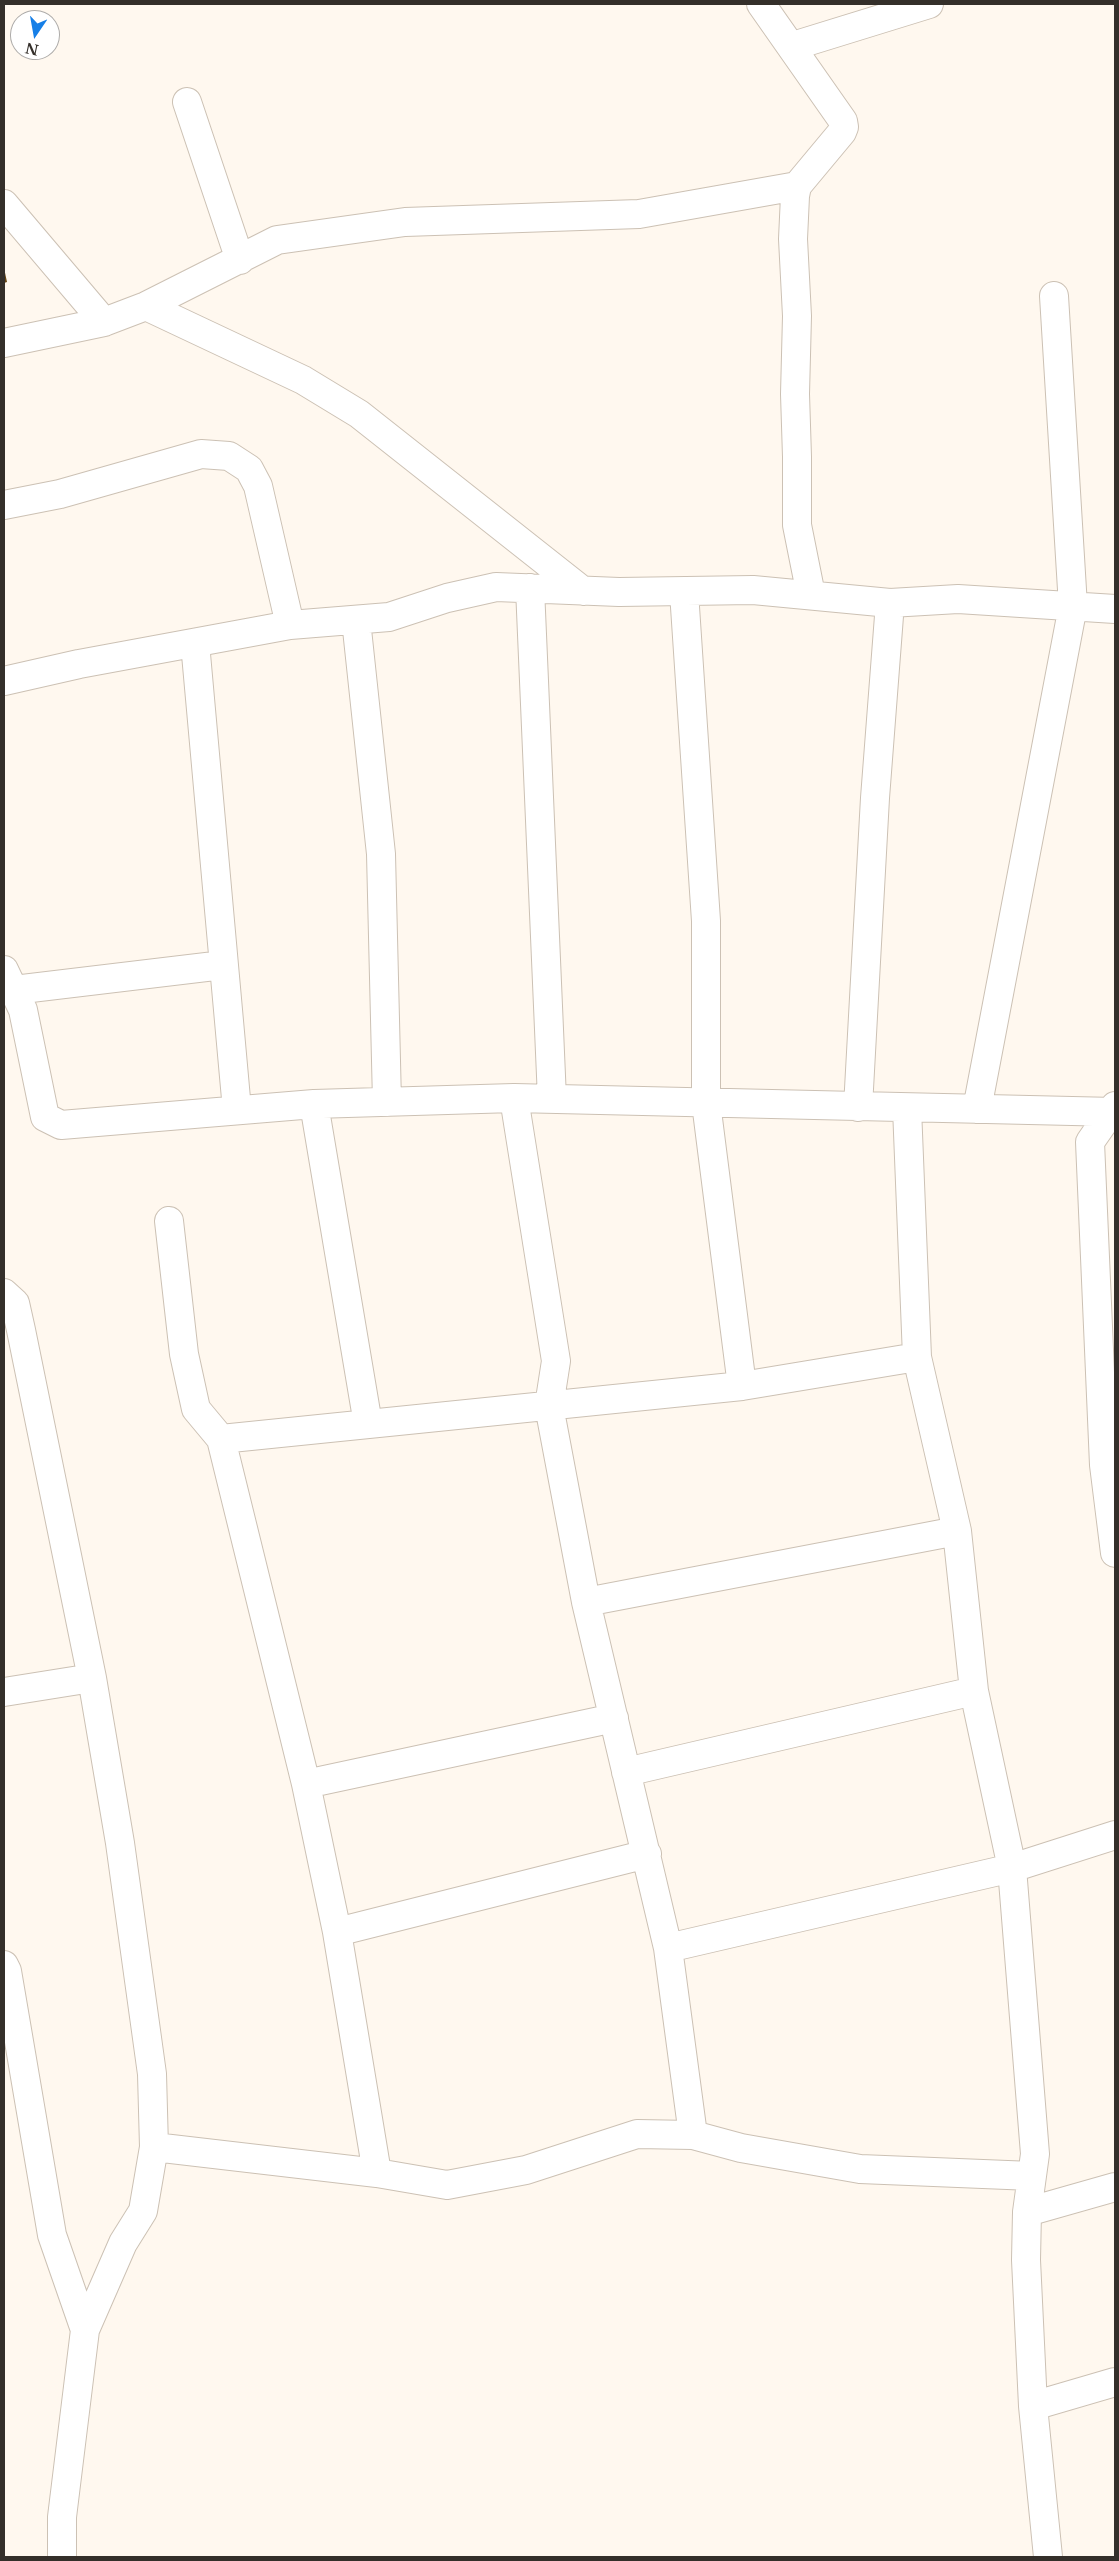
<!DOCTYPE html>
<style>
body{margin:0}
#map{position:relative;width:1119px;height:2561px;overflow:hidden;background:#fff8ef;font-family:"Libre Baskerville",serif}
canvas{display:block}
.frame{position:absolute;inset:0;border:5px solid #342f2a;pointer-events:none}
.north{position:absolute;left:10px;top:10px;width:50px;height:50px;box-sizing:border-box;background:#fff;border:1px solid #aeacaa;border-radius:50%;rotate:192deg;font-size:14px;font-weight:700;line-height:20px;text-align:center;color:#342f2a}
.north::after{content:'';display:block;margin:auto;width:18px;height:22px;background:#167fe7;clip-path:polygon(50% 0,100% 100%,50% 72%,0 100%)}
</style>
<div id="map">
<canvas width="1119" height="2561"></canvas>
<div class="frame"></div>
<div class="north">N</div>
</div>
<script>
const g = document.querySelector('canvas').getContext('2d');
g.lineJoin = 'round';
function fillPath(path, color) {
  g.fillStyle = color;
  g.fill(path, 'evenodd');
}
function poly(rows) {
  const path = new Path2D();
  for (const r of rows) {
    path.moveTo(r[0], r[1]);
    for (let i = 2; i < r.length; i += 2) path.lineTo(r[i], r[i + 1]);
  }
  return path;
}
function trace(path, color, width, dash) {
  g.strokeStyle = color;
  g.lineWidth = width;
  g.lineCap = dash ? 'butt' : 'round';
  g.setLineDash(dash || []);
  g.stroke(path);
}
fillPath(poly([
 [4,268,7,282,4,283]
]), '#684715');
const minor = poly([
 [761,4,843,121,844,127,842,132,797,186,795,196,793,239,797,316,795,394,797,457,797,525,811,595],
 [793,46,929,4],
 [187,102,240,260],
 [4,204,104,322],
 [146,306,303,380,359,414,583,591],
 [4,343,104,322,146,306,277,240,405,222,639,214,797,186],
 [4,505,60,494,201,454,229,456,249,469,258,486,290,625],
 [530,588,552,1099],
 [684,592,706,921,706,1103,742,1386],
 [356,620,381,854,387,1102],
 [195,643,237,1110],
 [4,681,79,664,290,625,389,617,447,598,496,587,619,592,753,590,890,603,958,599,1115,609],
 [4,970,23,1010,45,1117,61,1125,314,1104,514,1098,1115,1112],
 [14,990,223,965],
 [514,1098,556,1361,549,1406,586,1602,668,1948,693,2135],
 [314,1104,368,1424],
 [1115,1106,1090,1142,1104,1465,1115,1553],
 [858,1107,875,798,890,603],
 [907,1108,917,1357,957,1531,974,1691,1012,1868,1035,2154,1027,2212,1026,2260,1033,2406,1048,2557],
 [977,1109,1073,606,1054,296],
 [169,1221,184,1354,196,1409,221,1439,306,1784,337,1932,377,2173],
 [4,1293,15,1303,21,1330,92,1678,120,1843,152,2074,154,2147,143,2211,123,2243,85,2330,62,2517,62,2557],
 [221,1439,742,1386,917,1357],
 [586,1602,957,1531],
 [4,1692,92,1678],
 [626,1772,974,1691],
 [306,1784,614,1718],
 [337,1932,647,1854],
 [668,1948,1012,1868,1115,1835],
 [4,1965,7,1971,52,2235,85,2330],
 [154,2147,377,2173,447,2185,526,2170,637,2134,693,2135,741,2148,860,2169,1032,2176],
 [1027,2212,1115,2187],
 [1033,2406,1115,2382]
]);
trace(minor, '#ccc1b4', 30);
trace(minor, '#fff', 28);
</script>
